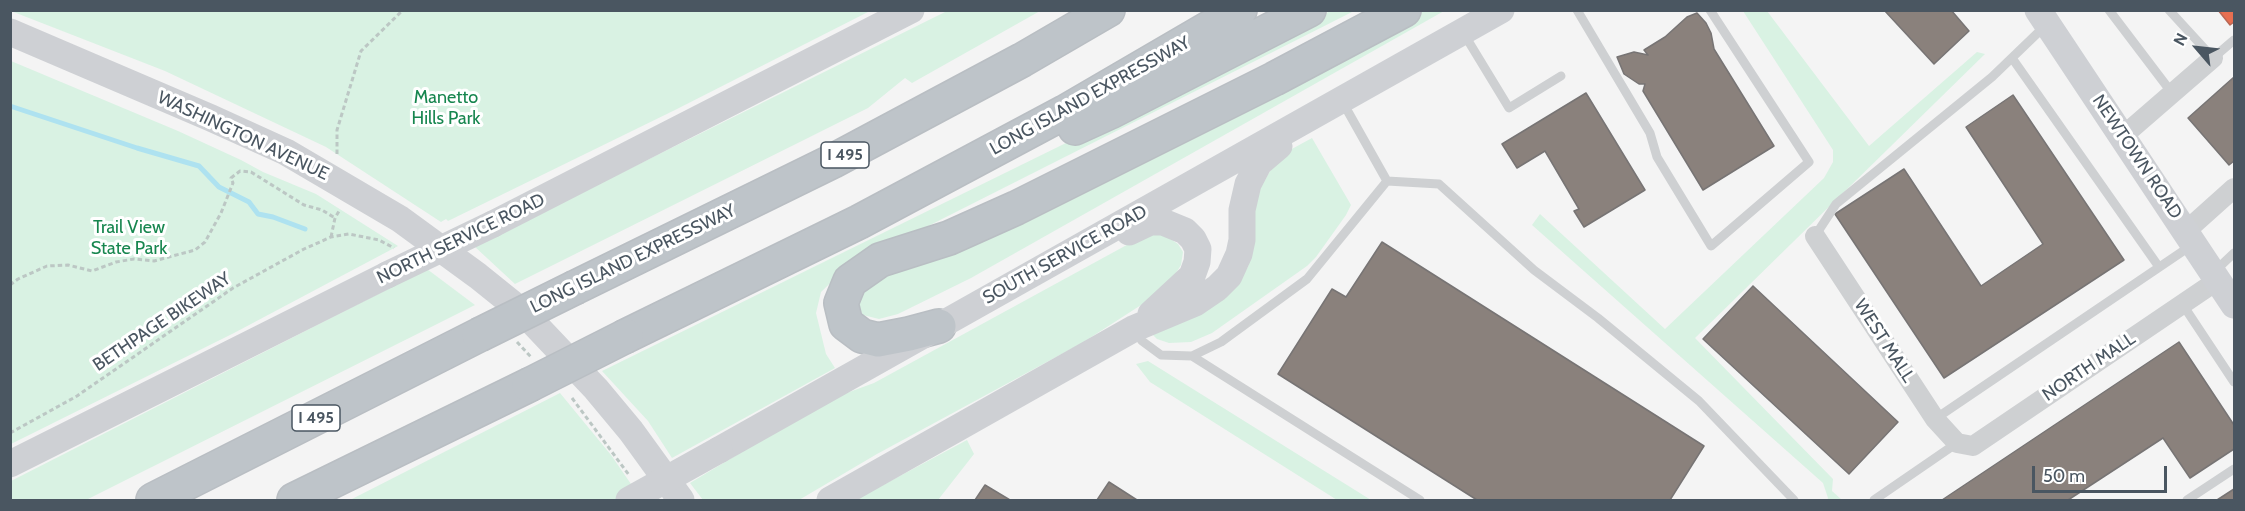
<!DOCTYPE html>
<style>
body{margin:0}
#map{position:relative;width:2245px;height:511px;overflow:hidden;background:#f4f4f4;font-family:Cabin,sans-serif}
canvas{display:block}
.frame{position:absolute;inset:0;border:12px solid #4a5661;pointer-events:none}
.north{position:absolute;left:2167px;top:18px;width:60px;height:60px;-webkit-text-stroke:4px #fff;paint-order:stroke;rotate:298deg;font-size:16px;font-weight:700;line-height:24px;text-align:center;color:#4a5661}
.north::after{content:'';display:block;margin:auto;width:21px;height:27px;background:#4a5661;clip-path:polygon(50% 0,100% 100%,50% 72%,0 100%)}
.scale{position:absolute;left:2032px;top:466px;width:135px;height:27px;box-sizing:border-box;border:3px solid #4a5661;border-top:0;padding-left:8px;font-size:18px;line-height:21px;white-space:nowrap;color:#4a5661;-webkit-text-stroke:4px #fff;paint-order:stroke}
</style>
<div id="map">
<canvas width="2245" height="511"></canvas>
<div class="frame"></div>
<div class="north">N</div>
<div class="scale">50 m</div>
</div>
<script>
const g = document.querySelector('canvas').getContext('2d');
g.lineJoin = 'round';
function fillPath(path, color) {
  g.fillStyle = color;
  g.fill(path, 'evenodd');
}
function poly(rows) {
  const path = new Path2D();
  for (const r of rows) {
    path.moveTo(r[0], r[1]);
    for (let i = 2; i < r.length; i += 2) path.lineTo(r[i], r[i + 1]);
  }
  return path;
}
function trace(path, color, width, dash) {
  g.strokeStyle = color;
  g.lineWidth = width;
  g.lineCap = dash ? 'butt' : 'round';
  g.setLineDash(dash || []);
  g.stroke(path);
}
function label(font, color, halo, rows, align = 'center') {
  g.font = font + ' Cabin,sans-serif';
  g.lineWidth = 6;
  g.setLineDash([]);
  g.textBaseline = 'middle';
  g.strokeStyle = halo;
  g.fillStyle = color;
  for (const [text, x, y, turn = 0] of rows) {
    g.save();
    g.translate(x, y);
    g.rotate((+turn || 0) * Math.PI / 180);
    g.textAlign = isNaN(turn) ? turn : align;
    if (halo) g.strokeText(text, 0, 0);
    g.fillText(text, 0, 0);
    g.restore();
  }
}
fillPath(poly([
 [11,11,870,10,870,11,675,110,448,221,446,219,441,222,326,147,165,71],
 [947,11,1040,11,912,83,905,78,868,108,515,284,474,246],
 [1330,11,1354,11,847,267,821,292,816,313,826,354,835,368,672,458,648,421,602,371,1302,27],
 [1417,11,1444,11,971,278,898,314,879,319,863,315,856,303,857,287],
 [1743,11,1767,11,1869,146,1977,52,1985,54,1695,338,1833,479,1832,491,1842,500,1827,500,1828,498,1823,483,1532,225,1540,214,1665,329,1824,178,1833,162,1833,150],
 [11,61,178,131,241,160,263,172,316,194,398,246,234,333,11,444],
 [1312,138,1351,205,1346,215,1316,257,1307,266,1212,333,1191,342,1169,343,1157,339,1152,334,1239,279,1248,267,1251,253,1249,207,1279,156],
 [1145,235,1162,235,1169,238,1178,244,1183,252,1181,265,1166,289,1082,343,877,454,799,500,703,500,690,483,830,399,874,383],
 [427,269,475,305,86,500,11,500,11,481],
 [1148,361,1371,500,1337,500,1150,382,1136,364],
 [560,393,611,455,642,500,350,500],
 [967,440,974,454,938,500,855,500]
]), '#d9f2e3');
const shops = poly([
 [2218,10,2234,10,2234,22,2230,25,2218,10]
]);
fillPath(shops, '#e76f51');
trace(shops, '#b86856', 1.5);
const industry = poly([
 [1884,10,1951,10,1969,31,1934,64,1884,10],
 [1697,13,1706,23,1711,33,1714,49,1774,146,1703,190,1643,91,1645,84,1639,84,1624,74,1617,57,1634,52,1648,55,1644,50,1665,37,1687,17,1697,13],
 [2234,77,2234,161,2229,165,2188,118,2234,77],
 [1586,93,1645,190,1584,227,1574,211,1579,209,1545,151,1517,168,1502,144,1586,93],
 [2013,95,2124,260,1944,378,1835,214,1904,169,1981,286,2043,244,1966,127,2013,95],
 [1382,242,1704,446,1670,500,1477,500,1278,374,1332,289,1346,297,1382,242],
 [1753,286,1898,422,1849,474,1703,339,1753,286],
 [2179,342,2234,425,2234,449,2190,478,2163,438,2068,500,1942,500,2179,342],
 [1109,482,1137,500,1097,500,1109,482],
 [985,485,1010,500,975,500,985,485],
 [2234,489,2234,500,2217,500,2234,489]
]);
fillPath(industry, '#8a817c');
trace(industry, '#777474', 1.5);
trace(poly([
 [10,106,137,148,199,166,219,187,249,202,258,214,273,217,305,229]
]), '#aee2f0', 5);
const highway = poly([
 [1075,128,1110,112,1309,10],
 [576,287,833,161,1022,60,1108,10],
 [939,326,909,334,878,340,862,336,846,324,841,303,850,281,880,260,949,238,1016,208,1274,79,1404,10],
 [626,336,859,222,1065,112,1240,10],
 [153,500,479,335],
 [294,500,529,385]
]);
trace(highway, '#b9bec3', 36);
trace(poly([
 [337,154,337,130,361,51,403,10],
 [331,237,335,218,339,211],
 [10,285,18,279,47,266,68,265,92,271,116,262,134,259,154,261,195,250,205,242,221,213,233,183,231,178,240,171,251,172,304,205,322,210,335,218],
 [517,342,531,357],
 [572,398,629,475],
 [10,433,77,396,233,288,304,249,331,237,349,234,379,240,394,248]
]), '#bcc7c4', 3, [4.5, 3]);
trace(poly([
 [1577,10,1650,133,1657,157,1711,246,1809,162,1710,10],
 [2109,10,2172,93],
 [2169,10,2213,58,2234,40],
 [1464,34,1509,108,1561,76],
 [2012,58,2159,267],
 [1387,181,1439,184,1534,270,1598,318,1699,401,1794,500],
 [1815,236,1836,204,1992,77,2046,25],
 [2215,271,2234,253],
 [2183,305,2234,382],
 [1135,331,1142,341,1161,355,1192,356,1221,342,1307,279,1387,181,1342,101],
 [1192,356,1420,500],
 [1935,419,2192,245],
 [1874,500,1957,443],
 [2187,500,2234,469]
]), '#ced0d2', 9);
trace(poly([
 [2123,136,2213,58],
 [2186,231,2234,188],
 [1815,236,1935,419,1957,443,1973,446,2218,280]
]), '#ced0d2', 20);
trace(poly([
 [2038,10,2234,305],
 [10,32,211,118,286,152,400,219,478,276,524,313,596,389,631,431,681,500],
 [493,224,911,10],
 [1129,232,1150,222,1163,222,1185,231,1193,239,1198,249,1197,262,1192,276,1151,314],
 [719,450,1501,10],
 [10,464,387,275],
 [830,500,1133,329,1195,303,1217,288,1229,276,1239,254,1242,240,1242,210,1248,184,1259,163,1279,146]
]), '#ced0d4', 27);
trace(highway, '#bec4c9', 33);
const highwayBridge = poly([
 [479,335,576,287],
 [529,385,626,336]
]);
trace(highwayBridge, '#b9bec3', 36, []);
trace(poly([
 [387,275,493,224],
 [629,500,719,450]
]), '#ced0d4', 27);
trace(highwayBridge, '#bec4c9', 33);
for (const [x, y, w] of [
 [845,155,48],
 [316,418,48]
]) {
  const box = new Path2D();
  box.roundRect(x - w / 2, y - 13, w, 26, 4.5);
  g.fillStyle = '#fff';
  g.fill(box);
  trace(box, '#4a5661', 1.5);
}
label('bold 16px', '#4a5661', null, [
 ["I 495",845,155],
 ["I 495",316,418]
]);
label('18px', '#4a5661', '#fff', [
 ["LONG ISLAND EXPRESSWAY",1090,96,-29],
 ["WASHINGTON AVENUE",243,136,25],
 ["NEWTOWN ROAD",2137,157,56],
 ["NORTH SERVICE ROAD",461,239,-26],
 ["SOUTH SERVICE ROAD",1065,255,-29],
 ["LONG ISLAND EXPRESSWAY",633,259,-26],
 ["BETHPAGE BIKEWAY",162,322,-34],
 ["WEST MALL",1884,341,57],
 ["NORTH MALL",2089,367,-34]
]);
label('18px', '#17864f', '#fff', [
 ["Manetto",446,98],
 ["Hills Park",446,119],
 ["Trail View",129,228],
 ["State Park",129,249]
]);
</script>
